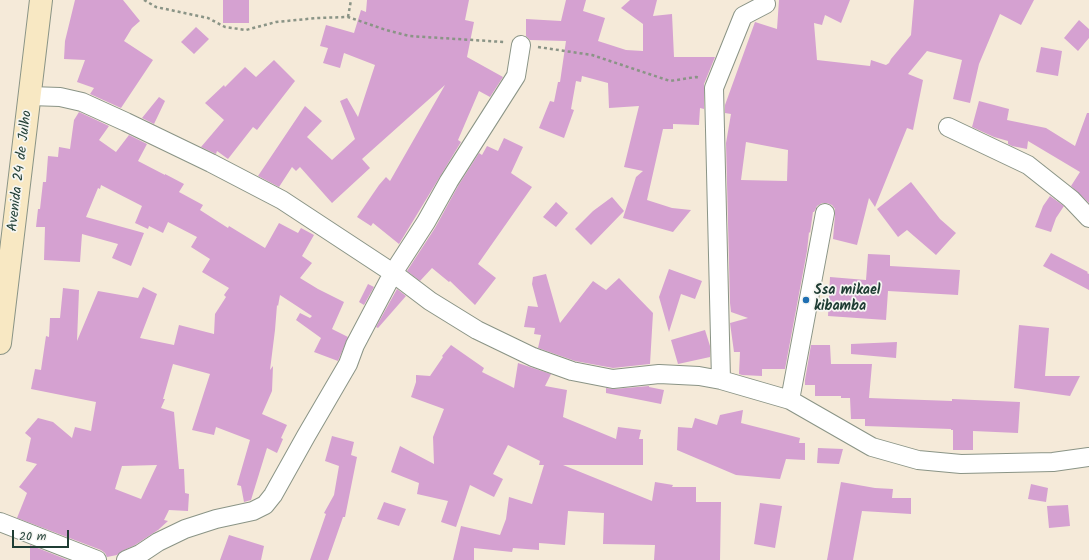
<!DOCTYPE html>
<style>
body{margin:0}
#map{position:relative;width:1089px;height:560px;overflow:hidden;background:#f5ead9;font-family:Kalam,sans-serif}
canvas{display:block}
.scale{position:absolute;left:12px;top:530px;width:57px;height:18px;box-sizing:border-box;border:2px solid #1f3d34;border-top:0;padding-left:5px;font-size:12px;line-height:14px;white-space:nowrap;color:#1f3d34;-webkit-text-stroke:3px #f6f6f2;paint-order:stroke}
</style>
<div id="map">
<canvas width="1089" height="560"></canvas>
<div class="scale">20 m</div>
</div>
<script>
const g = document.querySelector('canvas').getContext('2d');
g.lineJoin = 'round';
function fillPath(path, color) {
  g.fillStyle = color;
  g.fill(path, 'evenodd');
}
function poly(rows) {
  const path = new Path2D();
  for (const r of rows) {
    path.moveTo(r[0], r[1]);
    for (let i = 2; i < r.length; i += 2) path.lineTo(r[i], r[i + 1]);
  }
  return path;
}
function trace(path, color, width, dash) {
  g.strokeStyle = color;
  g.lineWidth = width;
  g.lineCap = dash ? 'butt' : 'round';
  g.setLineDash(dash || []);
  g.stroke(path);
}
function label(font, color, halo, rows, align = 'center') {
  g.font = font + ' Kalam,sans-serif';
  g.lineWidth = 3.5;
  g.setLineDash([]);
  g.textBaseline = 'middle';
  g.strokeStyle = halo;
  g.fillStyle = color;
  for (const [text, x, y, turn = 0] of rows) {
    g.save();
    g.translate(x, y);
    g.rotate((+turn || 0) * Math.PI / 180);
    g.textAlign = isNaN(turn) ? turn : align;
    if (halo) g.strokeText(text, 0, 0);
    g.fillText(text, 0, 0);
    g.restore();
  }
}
fillPath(poly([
 [75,0,123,0,140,21,132,28,124,41,153,60,121,108,90,94,94,88,77,82,85,60,64,59,65,41],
 [223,0,249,0,249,23,223,23],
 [367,0,469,0,465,20,474,22,467,57,503,77,490,97,479,91,458,140,461,142,399,244,373,223,371,226,357,217,379,185,386,177,390,181,445,85,362,159,370,168,332,203,300,167,296,171,292,167,279,187,258,176,305,106,322,121,307,137,332,160,355,139,340,101,347,98,358,117,375,65,344,53,340,68,323,63,328,48,320,46,326,25,354,33,361,10,366,12],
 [566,0,586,0,583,11,605,18,598,41,626,50,643,51,643,24,621,8,630,0,657,0,653,16,672,14,674,57,715,57,704,84,704,109,700,108,699,125,673,124,673,129,663,129,647,200,672,208,691,210,673,232,623,218,636,177,643,171,624,167,639,106,609,108,608,83,582,76,581,82,576,81,571,109,574,110,564,138,539,128,550,101,554,102,558,82,560,82,566,41,530,40,526,36,526,19,561,21],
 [779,0,850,0,841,23,825,15,822,25,814,23,817,60,870,66,871,60,886,65,889,63,891,59,911,35,914,0,1034,0,1021,25,1000,14,979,64,970,103,953,99,962,60,927,51,908,74,923,80,913,130,907,128,875,207,869,198,857,245,833,239,835,215,835,209,832,205,827,203,822,203,817,206,814,212,813,212,810,233,809,232,807,251,785,369,762,369,762,376,742,375,739,374,740,352,734,352,730,323,748,318,731,312,730,303,726,143,731,114,725,113,725,105,755,22,777,29],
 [746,142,788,150,787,181,741,180],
 [1079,20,1089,29,1089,38,1078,51,1064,38],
 [196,27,209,39,194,54,181,42],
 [1041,47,1062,51,1058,76,1036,72],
 [274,60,295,81,257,130,253,127,228,159,217,151,216,154,201,147,224,120,205,103,224,85,225,87,245,67,256,77],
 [159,97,165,101,154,124,142,118],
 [979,101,1009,109,1007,120,1046,128,1075,146,1087,113,1089,113,1089,203,1071,186,1080,172,1028,141,1027,149,1012,146,1008,144,1008,141,994,137,972,127],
 [79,112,109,126,99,140,116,152,129,135,147,144,138,161,165,175,165,174,184,184,179,192,203,205,200,210,228,228,229,226,265,248,279,223,298,233,301,228,314,235,302,256,312,263,300,278,318,289,344,302,332,329,348,337,338,361,314,352,321,338,296,320,300,313,310,318,312,316,280,295,278,306,277,305,275,330,270,370,273,366,272,391,262,414,287,425,281,438,283,439,277,453,267,448,251,500,244,502,241,486,237,485,250,440,216,427,214,435,192,430,210,374,173,364,163,399,165,399,161,408,174,412,179,469,184,469,185,493,189,494,188,511,169,510,164,520,168,521,158,530,135,545,122,551,117,555,107,557,105,553,101,550,17,518,27,493,19,487,37,464,26,461,31,438,25,433,38,418,53,422,72,438,75,427,91,431,96,402,31,389,35,369,41,370,46,336,49,337,50,318,60,318,63,288,79,290,77,341,98,291,138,298,143,287,157,294,140,338,174,345,179,325,214,334,215,314,226,297,224,295,229,288,202,272,210,259,191,247,197,237,168,222,163,233,149,226,148,229,135,223,142,206,101,185,100,189,98,188,86,217,144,233,131,266,112,258,118,244,82,234,80,262,44,260,45,227,36,227,38,209,40,209,43,182,46,182,48,156,58,157,59,147,70,149,74,120],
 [157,465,141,499,115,489,122,466],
 [504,138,523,147,511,173,532,187,478,264,496,278,475,305,450,281,449,282,432,268,420,281,407,271,435,228,458,186,479,153,482,155,487,146,498,151],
 [911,182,940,219,956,233,936,255,907,230,898,237,877,209],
 [1050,196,1064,206,1056,218,1051,232,1035,227,1043,206],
 [612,197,624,211,591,245,575,229,593,211],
 [556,202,568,213,556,227,543,217],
 [1051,253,1088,272,1087,273,1089,274,1089,290,1043,266],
 [868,254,890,255,890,266,960,270,958,295,888,291,886,320,828,316,830,277,866,280],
 [669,269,702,281,695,299,681,294,669,332,659,297],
 [546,274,560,323,593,281,606,290,619,278,653,313,650,364,613,368,575,361,538,348,541,335,534,334,535,328,524,327,528,306,538,307,532,284,533,277],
 [368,284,374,287,364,305,359,302],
 [397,289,406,296,378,328,376,327],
 [1019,325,1049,328,1045,376,1080,376,1070,396,1014,388],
 [705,330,710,346,710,357,678,364,671,340],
 [897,342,896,358,851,354,851,344],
 [451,345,484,368,482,372,514,388,518,363,551,374,545,386,567,390,563,417,616,439,618,427,641,430,639,439,643,439,643,465,563,465,652,501,655,482,673,485,672,487,696,487,696,502,721,502,720,560,654,560,655,545,603,544,604,513,568,511,565,545,539,543,539,550,513,548,512,552,474,548,474,560,453,560,461,526,500,535,506,519,509,497,532,504,544,465,539,465,540,461,508,445,493,474,503,479,494,497,470,485,456,527,441,522,448,501,417,494,419,483,391,472,400,446,434,464,433,437,444,409,411,397,416,382,416,375,430,376,443,357,442,356],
 [811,345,830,345,831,364,872,364,869,398,952,401,952,399,1020,402,1018,433,973,431,973,450,953,450,953,430,951,430,951,429,865,426,865,419,851,419,850,398,841,398,841,396,815,396,815,385,805,385,805,380],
 [649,386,649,387,664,390,661,404,606,393,606,388,614,389],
 [743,410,741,423,800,438,799,443,805,443,805,460,786,459,780,479,736,475,677,450,678,427,692,428,695,418,717,425,720,415],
 [332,436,354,442,351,455,357,457,345,517,343,517,328,560,310,560,326,514,324,513,334,495,339,466,325,461],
 [818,448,843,449,839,464,817,463],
 [841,482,875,488,893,489,892,498,911,498,911,514,862,511,853,560,827,560],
 [1031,484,1048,488,1046,502,1028,499],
 [384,502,406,509,399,526,377,519],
 [760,503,782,506,775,548,754,544],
 [1068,505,1070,526,1049,528,1047,506],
 [229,535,264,546,261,560,220,560],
 [30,545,68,560,30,560]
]), '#d5a1d1');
const street = poly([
 [30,96,60,97,82,102,126,122,211,163,282,200,393,273,430,301,477,330,533,357,572,371,613,379,659,374,699,376,721,380,790,400,872,447,918,460,961,464,1053,462,1089,457],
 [948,127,1028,165,1071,199,1089,218],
 [721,380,714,88,743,16,766,4],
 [790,400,825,213],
 [0,522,97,560],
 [126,560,140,554,158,542,185,529,216,519,253,511,265,505,273,495,306,436,348,364,355,345,393,273,426,222,449,181,516,76,521,45]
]);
const secondary = poly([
 [0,343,41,0]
]);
trace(street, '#8a9486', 20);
trace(secondary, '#8a9486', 24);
trace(poly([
 [144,0,156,7,208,18,225,27,246,30,276,22,317,18,348,17,386,30,409,36,504,42],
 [348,17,351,0],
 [538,47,592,55,670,81,696,77,700,78]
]), '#8a9486', 2.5, [3, 3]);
trace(street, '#fff', 18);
trace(secondary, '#f8e8c3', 22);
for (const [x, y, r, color] of [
 [806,300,4,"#1f6fb2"]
]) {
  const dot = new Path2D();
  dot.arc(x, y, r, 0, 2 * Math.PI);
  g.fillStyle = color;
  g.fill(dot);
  trace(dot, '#f6f6f2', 1.5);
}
label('14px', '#1f3d34', '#f6f6f2', [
 ["Avenida 24 de Julho",21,171,-83]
]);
label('bold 14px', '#1f3d34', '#f6f6f2', [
 ["Ssa mikael",814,292],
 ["kibamba",814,308]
], 'left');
</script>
